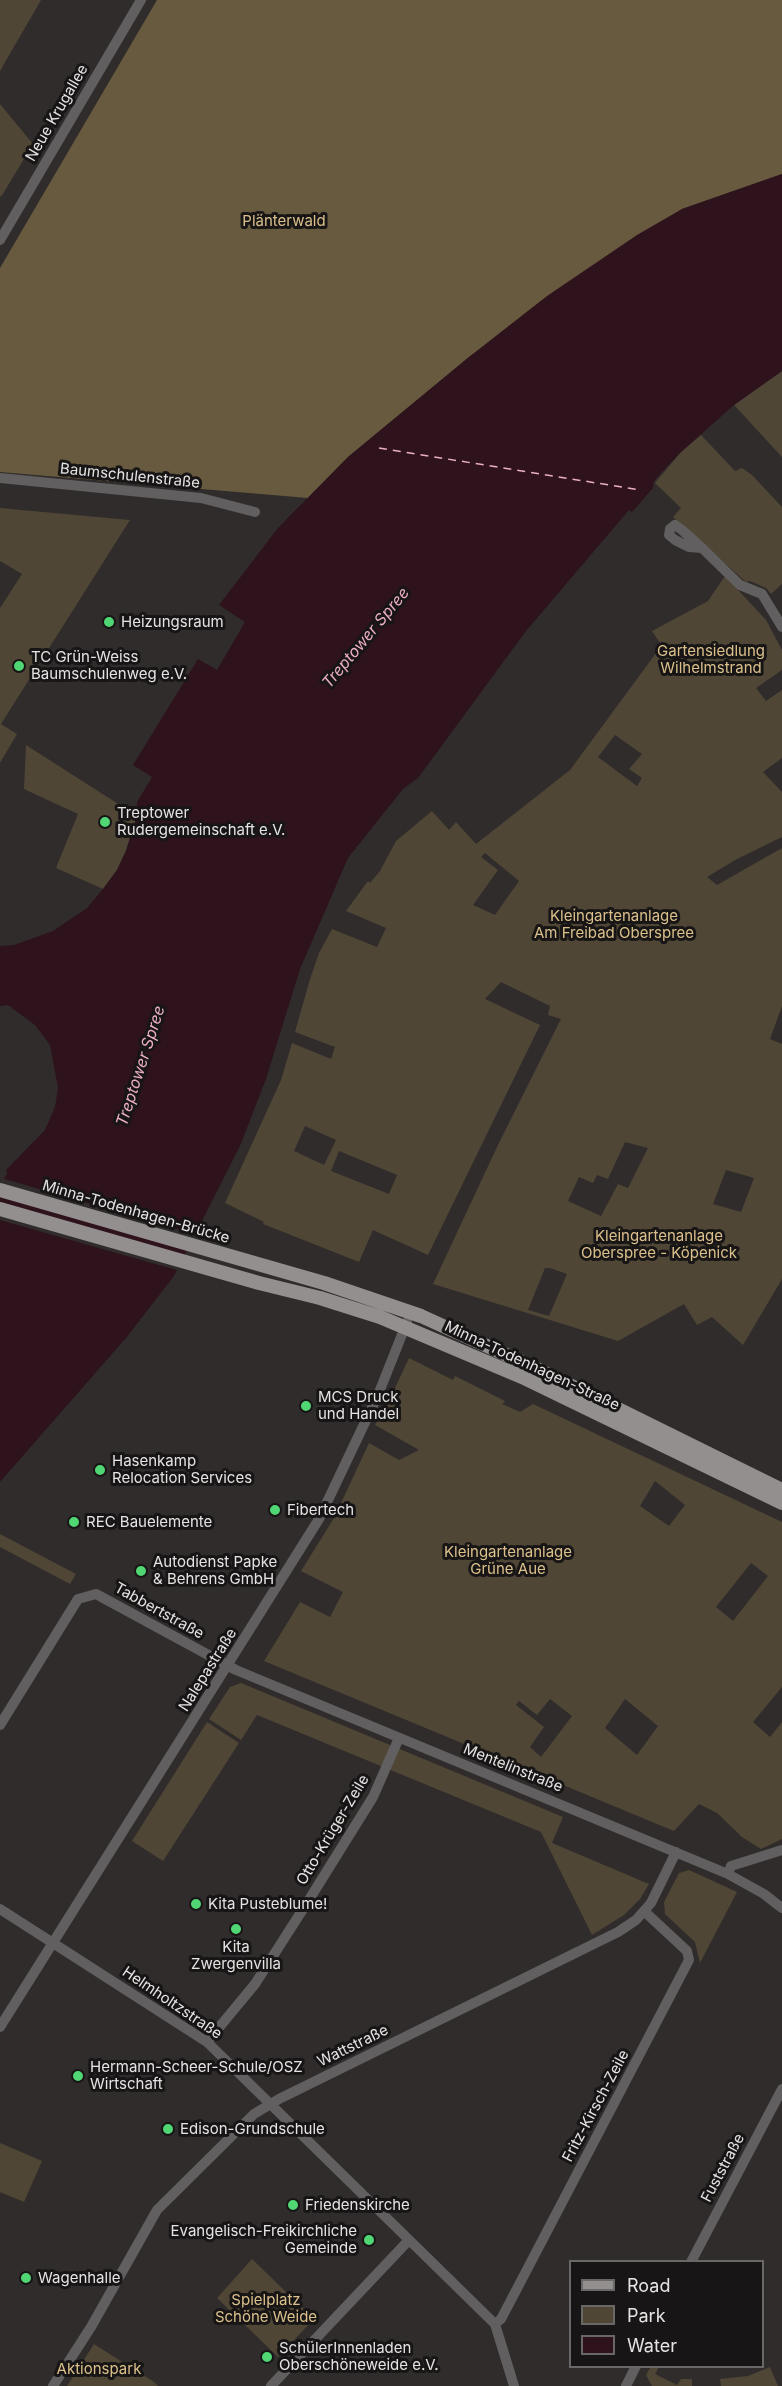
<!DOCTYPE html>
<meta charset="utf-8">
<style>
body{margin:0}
#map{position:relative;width:782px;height:2386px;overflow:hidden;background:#302c2b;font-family:Inter,sans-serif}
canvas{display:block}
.legend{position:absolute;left:569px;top:2260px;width:195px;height:108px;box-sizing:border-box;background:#171515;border:2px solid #6a6867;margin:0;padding:8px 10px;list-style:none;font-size:18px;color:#e6e4e3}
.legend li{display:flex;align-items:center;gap:12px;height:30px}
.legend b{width:30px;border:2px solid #6a6867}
</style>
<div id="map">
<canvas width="782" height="2386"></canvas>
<ul class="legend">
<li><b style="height:8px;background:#938f8f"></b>Road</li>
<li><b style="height:16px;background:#4f4636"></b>Park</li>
<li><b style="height:16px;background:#2e131d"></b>Water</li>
</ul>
</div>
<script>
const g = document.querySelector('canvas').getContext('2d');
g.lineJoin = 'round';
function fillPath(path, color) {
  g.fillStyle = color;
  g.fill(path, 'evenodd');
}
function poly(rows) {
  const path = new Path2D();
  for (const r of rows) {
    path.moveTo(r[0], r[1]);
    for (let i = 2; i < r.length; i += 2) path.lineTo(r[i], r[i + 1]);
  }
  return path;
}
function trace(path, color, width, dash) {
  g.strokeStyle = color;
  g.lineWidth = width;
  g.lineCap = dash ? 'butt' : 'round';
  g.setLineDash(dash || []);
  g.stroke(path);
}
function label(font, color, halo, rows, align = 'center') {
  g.font = font + ' Inter,sans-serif';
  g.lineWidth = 6;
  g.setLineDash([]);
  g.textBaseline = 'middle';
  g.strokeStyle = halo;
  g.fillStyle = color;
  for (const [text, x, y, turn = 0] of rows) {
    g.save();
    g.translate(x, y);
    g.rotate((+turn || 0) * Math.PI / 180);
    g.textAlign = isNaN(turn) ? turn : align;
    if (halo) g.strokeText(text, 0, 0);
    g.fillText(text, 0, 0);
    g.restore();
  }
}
fillPath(poly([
 [0,0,41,0,0,71],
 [0,104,33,144,1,197,0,195],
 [782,371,782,457,734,405],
 [701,435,735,471,742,468,752,475,782,507,782,584,771,594,766,588,750,581,746,582,673,517,681,508,655,483,681,452],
 [0,508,130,520,1,724,17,734,0,763,0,608,22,574,0,561],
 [725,576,766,620,782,650,782,670,756,688,766,701,782,690,782,758,763,772,782,792,782,837,737,859,707,877,717,885,782,848,782,1006,770,1039,782,1044,782,1279,743,1345,712,1317,697,1325,684,1304,618,1341,433,1284,497,1147,561,1019,548,1015,550,1006,501,982,485,999,540,1025,428,1255,373,1230,359,1262,263,1224,264,1222,225,1203,281,1080,292,1043,331,1059,335,1047,295,1032,310,979,319,953,332,929,377,947,386,928,346,911,368,881,370,883,380,871,396,841,432,811,449,830,456,822,476,844,570,770,659,649,660,643,652,631,708,601],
 [615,735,642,754,629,769,642,778,637,786,598,757],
 [485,853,519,881,495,915,473,905,498,870,481,857],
 [305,1126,336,1140,324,1165,294,1151],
 [625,1142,648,1148,628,1188,618,1184,601,1216,568,1201,579,1177,593,1183,597,1175,608,1179],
 [339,1151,397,1175,389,1194,331,1171],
 [726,1170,754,1178,741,1212,713,1204],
 [545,1268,550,1268,567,1274,549,1316,528,1310],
 [26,745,137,816,126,850,117,870,103,889,56,868,78,814,24,789],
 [409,1358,453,1380,455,1376,505,1401,502,1404,520,1412,533,1404,782,1522,782,1687,753,1722,770,1737,782,1722,782,1839,761,1849,742,1837,717,1813,699,1804,674,1831,264,1661,300,1602,330,1617,343,1592,301,1571,334,1518,369,1443,399,1460,419,1450,375,1425,388,1403],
 [655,1481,685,1505,669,1526,640,1506],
 [751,1563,768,1576,733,1621,716,1607],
 [550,1699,572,1716,541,1757,530,1747,544,1727,516,1705,519,1701,537,1715],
 [625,1699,658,1726,637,1755,605,1728],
 [0,1534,76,1574,70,1584,0,1547],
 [241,1683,563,1817,552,1843,649,1884,640,1899,624,1915,592,1935,541,1832,257,1715,241,1740,209,1719,230,1687],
 [207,1722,239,1743,163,1861,132,1841],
 [689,1870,737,1892,700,1963,695,1942,665,1914,664,1902,679,1873],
 [0,2143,42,2161,24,2202,0,2192],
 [252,2259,314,2319,278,2357,217,2298],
 [94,2344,154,2382,158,2386,67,2386],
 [651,2366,659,2367,655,2374,677,2385,681,2379,692,2379,692,2386,652,2386,646,2375],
 [770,2367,778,2386,721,2386,720,2379,748,2376]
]), '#4f4636');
fillPath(poly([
 [157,0,782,0,782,174,682,209,469,357,348,457,308,498,0,472,0,268]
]), '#685a3e');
fillPath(poly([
 [782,174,782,371,734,405,681,452,661,473,654,481,653,488,632,512,629,510,526,631,418,778,403,789,348,858,300,969,266,1079,240,1146,174,1276,126,1338,0,1482,0,1185,7,1174,6,1170,45,1130,55,1107,58,1088,50,1045,35,1025,8,1005,0,1006,0,946,14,945,53,931,87,908,103,889,117,870,126,851,137,816,137,802,152,777,133,765,198,659,217,670,245,622,219,605,278,528,348,457,469,357,547,296,637,235,682,209]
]), '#2e131d');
fillPath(poly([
 [1,1178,198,1235,190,1250,0,1196],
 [0,1203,187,1257,180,1271,0,1220]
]), '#302c2b');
trace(poly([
 [379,448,640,490]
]), '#ebaec2', 1.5, [8, 6]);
trace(poly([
 [0,240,141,0],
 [0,478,201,498,255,512],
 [702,548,689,547,675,540,669,535,670,529,675,525,682,530,702,548,740,585,762,594,782,627],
 [0,1725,78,1599,96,1594,236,1670,728,1874,764,1894,782,1908],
 [728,1874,731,1866,782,1850],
 [307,1903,373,1797,399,1738],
 [0,1909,207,2042,495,2324,514,2386],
 [0,2027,319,1519,378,1395,407,1322],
 [207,2042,255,1984,305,1906],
 [691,2262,782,2089],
 [495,2324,501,2319,510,2302,689,1960,687,1951,645,1912],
 [53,2386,91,2327,157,2210,254,2114,279,2099,618,1932,636,1920,651,1903,676,1852],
 [271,2386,409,2240],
 [626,2386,636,2366]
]), '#615f5f', 10);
trace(poly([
 [0,1190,324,1283,421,1316,531,1366,782,1490],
 [0,1209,259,1283,320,1298,380,1317,522,1377,782,1503]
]), '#938f8f', 14);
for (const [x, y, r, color] of [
 [109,622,6,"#51d674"],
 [19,666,6,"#51d674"],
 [105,822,6,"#51d674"],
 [306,1406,6,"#51d674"],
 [100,1470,6,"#51d674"],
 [275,1510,6,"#51d674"],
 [74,1522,6,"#51d674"],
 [141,1571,6,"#51d674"],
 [196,1904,6,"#51d674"],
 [236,1929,6,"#51d674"],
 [78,2076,6,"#51d674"],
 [168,2129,6,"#51d674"],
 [293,2205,6,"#51d674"],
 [369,2240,6,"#51d674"],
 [26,2278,6,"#51d674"],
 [267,2357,6,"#51d674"]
]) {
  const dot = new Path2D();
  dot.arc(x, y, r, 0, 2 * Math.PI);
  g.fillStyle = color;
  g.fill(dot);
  trace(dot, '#171515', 2);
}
label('15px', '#e6e4e3', '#171515', [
 ["Neue Krugallee",57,113,-60],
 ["Baumschulenstraße",130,476,6],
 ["Minna-Todenhagen-Brücke",136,1212,16],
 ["Minna-Todenhagen-Straße",532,1366,25],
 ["Tabbertstraße",159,1611,29],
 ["Nalepastraße",208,1670,-58],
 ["Mentelinstraße",513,1768,22],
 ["Otto-Krüger-Zeile",333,1830,-59],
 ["Helmholtzstraße",172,2003,34],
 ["Wattstraße",353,2046,-26],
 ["Fritz-Kirsch-Zeile",596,2106,-62],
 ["Fuststraße",723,2168,-62]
]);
label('15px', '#dbc08b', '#171515', [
 ["Plänterwald",284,221],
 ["Gartensiedlung",711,651],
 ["Wilhelmstrand",711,668],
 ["Kleingartenanlage",614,916],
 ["Am Freibad Oberspree",614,933],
 ["Kleingartenanlage",659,1236],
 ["Oberspree - Köpenick",659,1253],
 ["Kleingartenanlage",508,1552],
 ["Grüne Aue",508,1569],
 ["Spielplatz",266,2300],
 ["Schöne Weide",266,2317],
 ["Aktionspark",99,2369]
]);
label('15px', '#e6e4e3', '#171515', [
 ["Heizungsraum",121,622],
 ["TC Grün-Weiss",31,657],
 ["Baumschulenweg e.V.",31,674],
 ["Treptower",117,813],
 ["Rudergemeinschaft e.V.",117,830],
 ["MCS Druck",318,1397],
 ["und Handel",318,1414],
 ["Hasenkamp",112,1461],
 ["Relocation Services",112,1478],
 ["Fibertech",287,1510],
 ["REC Bauelemente",86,1522],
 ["Autodienst Papke",153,1562],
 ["& Behrens GmbH",153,1579],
 ["Kita Pusteblume!",208,1904],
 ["Kita",236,1947,"center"],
 ["Zwergenvilla",236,1964,"center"],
 ["Hermann-Scheer-Schule/OSZ",90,2067],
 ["Wirtschaft",90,2084],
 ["Edison-Grundschule",180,2129],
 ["Friedenskirche",305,2205],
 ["Evangelisch-Freikirchliche",357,2231,"right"],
 ["Gemeinde",357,2248,"right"],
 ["Wagenhalle",38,2278],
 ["SchülerInnenladen",279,2348],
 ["Oberschöneweide e.V.",279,2365]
], 'left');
label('italic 16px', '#ebaec2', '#171515', [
 ["Treptower Spree",366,638,-50],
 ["Treptower Spree",141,1066,-72]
]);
</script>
